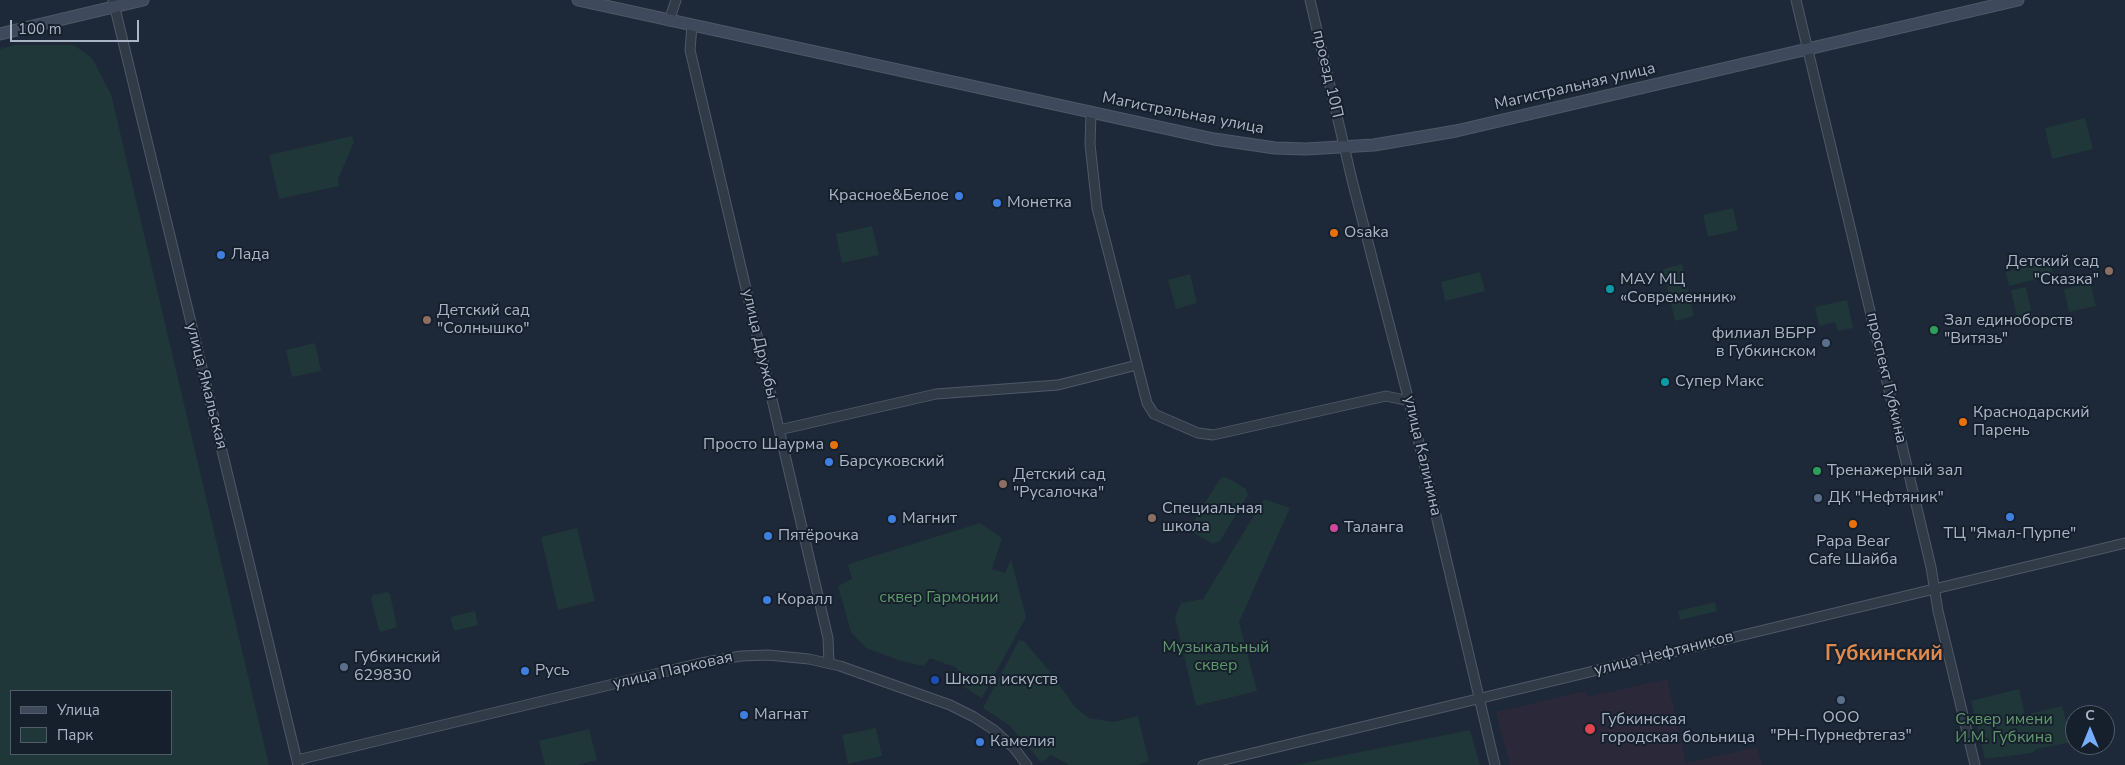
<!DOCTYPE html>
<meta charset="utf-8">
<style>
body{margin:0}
#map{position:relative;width:2125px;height:765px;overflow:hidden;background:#1d2938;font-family:"Nunito Sans",sans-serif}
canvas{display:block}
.legend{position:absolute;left:10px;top:690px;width:162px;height:65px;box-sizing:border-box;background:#16202c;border:1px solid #515c6a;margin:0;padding:6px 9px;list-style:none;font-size:15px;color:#aab5c6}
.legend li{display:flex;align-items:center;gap:10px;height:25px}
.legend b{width:25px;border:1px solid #515c6a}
.north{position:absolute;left:2065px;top:705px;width:50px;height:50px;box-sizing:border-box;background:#16202c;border:1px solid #515c6a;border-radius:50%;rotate:0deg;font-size:14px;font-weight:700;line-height:20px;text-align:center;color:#aab5c6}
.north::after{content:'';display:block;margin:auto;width:18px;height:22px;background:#76aeff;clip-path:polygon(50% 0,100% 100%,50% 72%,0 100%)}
.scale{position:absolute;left:10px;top:20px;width:129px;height:22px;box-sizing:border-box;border:2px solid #aab5c6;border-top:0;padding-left:6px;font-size:15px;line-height:18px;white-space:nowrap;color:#aab5c6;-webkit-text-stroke:4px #16202c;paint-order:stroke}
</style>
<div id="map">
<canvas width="2125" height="765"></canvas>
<ul class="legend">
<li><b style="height:6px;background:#3e4a5c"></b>Улица</li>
<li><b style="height:14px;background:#1f3739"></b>Парк</li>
</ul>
<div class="north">С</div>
<div class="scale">100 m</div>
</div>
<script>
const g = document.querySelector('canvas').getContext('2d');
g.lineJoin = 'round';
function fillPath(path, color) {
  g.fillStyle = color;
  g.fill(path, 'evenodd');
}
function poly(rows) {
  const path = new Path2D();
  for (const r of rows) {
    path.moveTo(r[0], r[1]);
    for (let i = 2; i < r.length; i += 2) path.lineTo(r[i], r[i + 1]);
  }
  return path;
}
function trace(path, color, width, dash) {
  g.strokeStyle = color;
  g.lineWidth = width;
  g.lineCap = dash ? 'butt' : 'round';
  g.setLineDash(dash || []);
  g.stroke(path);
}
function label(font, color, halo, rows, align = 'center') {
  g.font = font + ' "Nunito Sans",sans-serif';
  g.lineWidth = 4;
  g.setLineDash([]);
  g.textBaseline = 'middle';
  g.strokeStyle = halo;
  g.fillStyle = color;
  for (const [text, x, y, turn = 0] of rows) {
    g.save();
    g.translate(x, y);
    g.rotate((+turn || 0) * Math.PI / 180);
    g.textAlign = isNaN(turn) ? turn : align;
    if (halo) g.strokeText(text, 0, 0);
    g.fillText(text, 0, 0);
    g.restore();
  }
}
fillPath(poly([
 [1667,679,1686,763,1757,747,1762,765,1510,765,1496,712,1586,691,1588,697]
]), '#2b2939');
fillPath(poly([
 [14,45,74,45,92,58,111,94,269,765,0,765,0,49],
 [11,691,171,691,171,754,11,754],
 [2085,118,2093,149,2052,159,2045,128],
 [352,136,354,142,338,179,339,186,279,199,269,155],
 [1733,208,1738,230,1708,237,1703,215],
 [872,226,879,255,842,263,836,234],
 [2050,261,2053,275,2009,286,2006,272],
 [1682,264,1694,316,1675,321,1663,269],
 [1480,272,1485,291,1445,301,1441,282],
 [1190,274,1197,303,1176,309,1168,280],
 [2090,283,2096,306,2069,312,2064,289],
 [2026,287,2033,319,2018,322,2011,290],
 [1847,300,1853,328,1838,331,1835,322,1819,326,1815,307],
 [315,343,321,371,292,377,286,350],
 [1223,477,1228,478,1246,489,1248,495,1220,541,1213,544,1192,532,1191,526,1219,480],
 [1264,499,1290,508,1239,622,1257,691,1196,706,1175,618,1181,603,1203,599],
 [980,523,1002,538,992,569,1005,573,1011,559,1026,617,982,698,959,684,957,668,930,658,924,666,901,661,866,648,851,632,838,586,852,579,848,565,855,562],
 [577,528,595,601,558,610,541,537],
 [387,592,390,594,397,627,381,632,379,630,371,599,373,595],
 [1715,602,1717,611,1680,620,1678,611],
 [475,611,478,625,454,631,450,617],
 [1019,640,1024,641,1050,672,1075,707,1089,718,1114,722,1138,716,1149,762,1136,765,1069,765,1051,755,1045,760,1040,761,1009,725,983,708],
 [2019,689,2025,715,2062,706,2072,742,2037,749,2032,753,1985,759,1971,701],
 [876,728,882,756,848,764,842,735],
 [589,729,597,760,577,765,545,765,539,741],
 [1470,730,1480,765,1295,765]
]), '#1f3739');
const street = poly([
 [113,0,298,765],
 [1310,0,1352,180,1409,401,1495,765],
 [1796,0,1931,567,1938,611,1975,765],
 [669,21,676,0],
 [692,26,690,50,828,638,829,663],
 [1091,113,1090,144,1097,208,1147,403,1154,414,1198,433,1213,435,1386,396,1409,401],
 [779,430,936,394,1058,385,1137,365],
 [297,760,701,663,741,656,768,655,809,659,840,666,950,705,974,717,994,730,1014,748,1027,765],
 [1203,765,2125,543]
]);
const secondary = poly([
 [578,0,1214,139,1275,148,1306,149,1374,145,1456,131,2018,0],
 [0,34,143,0]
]);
trace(street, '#4e5867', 11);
trace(secondary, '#4e5867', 13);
trace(street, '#313b48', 9);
trace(secondary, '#3e4a5c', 11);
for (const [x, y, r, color] of [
 [959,196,5,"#3f7fe0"],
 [997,203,5,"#3f7fe0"],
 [1334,233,5,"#e8710a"],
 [221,255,5,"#3f7fe0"],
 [2109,271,5,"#8d6e63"],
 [1610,289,5,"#0f9aa8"],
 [427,320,5,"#8d6e63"],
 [1934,330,5,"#2e9e5b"],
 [1826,343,5,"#5c6f8a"],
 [1665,382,5,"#0f9aa8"],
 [1963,422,5,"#e8710a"],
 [834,445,5,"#e8710a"],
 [829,462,5,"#3f7fe0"],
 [1817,471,5,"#2e9e5b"],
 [1003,484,5,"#8d6e63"],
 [1818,498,5,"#5c6f8a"],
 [2010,517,5,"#3f7fe0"],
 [1152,518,5,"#8d6e63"],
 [892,519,5,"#3f7fe0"],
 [1853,524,5,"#e8710a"],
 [1334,528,5,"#d1479c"],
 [768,536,5,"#3f7fe0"],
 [767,600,5,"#3f7fe0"],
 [344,667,5,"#5c6f8a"],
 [525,671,5,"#3f7fe0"],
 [935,680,5,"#1a4fb4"],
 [1841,700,5,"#5c6f8a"],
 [744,715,5,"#3f7fe0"],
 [1590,729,6,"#e0444e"],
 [980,742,5,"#3f7fe0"]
]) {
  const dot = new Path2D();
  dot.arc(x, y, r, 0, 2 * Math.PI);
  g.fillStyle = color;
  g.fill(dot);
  trace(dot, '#16202c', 2);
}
label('16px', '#aab5c6', '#16202c', [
 ["проезд 10П",1327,74,77],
 ["Магистральная улица",1575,87,-13],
 ["Магистральная улица",1183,114,11],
 ["улица Дружбы",759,344,77],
 ["проспект Губкина",1886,378,77],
 ["улица Ямальская",206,386,76],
 ["улица Калинина",1422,456,77],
 ["улица Нефтяников",1664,654,-14],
 ["улица Парковая",673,671,-13]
]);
label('16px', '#aab5c6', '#16202c', [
 ["Красное&Белое",949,196,"right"],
 ["Монетка",1007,203],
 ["Osaka",1344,233],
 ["Лада",231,255],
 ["Детский сад",2099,262,"right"],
 ["\"Сказка\"",2099,280,"right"],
 ["МАУ МЦ",1620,280],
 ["«Современник»",1620,298],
 ["Детский сад",437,311],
 ["\"Солнышко\"",437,329],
 ["Зал единоборств",1944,321],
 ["\"Витязь\"",1944,339],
 ["филиал ВБРР",1816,334,"right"],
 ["в Губкинском",1816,352,"right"],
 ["Супер Макс",1675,382],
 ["Краснодарский",1973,413],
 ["Парень",1973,431],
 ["Просто Шаурма",824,445,"right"],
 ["Барсуковский",839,462],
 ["Тренажерный зал",1827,471],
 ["Детский сад",1013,475],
 ["\"Русалочка\"",1013,493],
 ["ДК \"Нефтяник\"",1828,498],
 ["Специальная",1162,509],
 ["школа",1162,527],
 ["Магнит",902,519],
 ["Таланга",1344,528],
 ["ТЦ \"Ямал-Пурпе\"",2010,534,"center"],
 ["Пятёрочка",778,536],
 ["Papa Bear",1853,542,"center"],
 ["Cafe Шайба",1853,560,"center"],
 ["Коралл",777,600],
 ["Губкинский",354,658],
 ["629830",354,676],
 ["Русь",535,671],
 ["Школа искуств",945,680],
 ["Магнат",754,715],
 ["ООО",1841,718,"center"],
 ["\"РН-Пурнефтегаз\"",1841,736,"center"],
 ["Губкинская",1601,720],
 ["городская больница",1601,738],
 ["Камелия",990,742]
], 'left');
label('16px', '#60986c', '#16202c', [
 ["сквер Гармонии",939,598],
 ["Музыкальный",1216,648],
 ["сквер",1216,666],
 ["Сквер имени",2004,720],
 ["И.М. Губкина",2004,738]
]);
label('bold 21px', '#de894d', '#16202c', [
 ["Губкинский",1884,655]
]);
</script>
